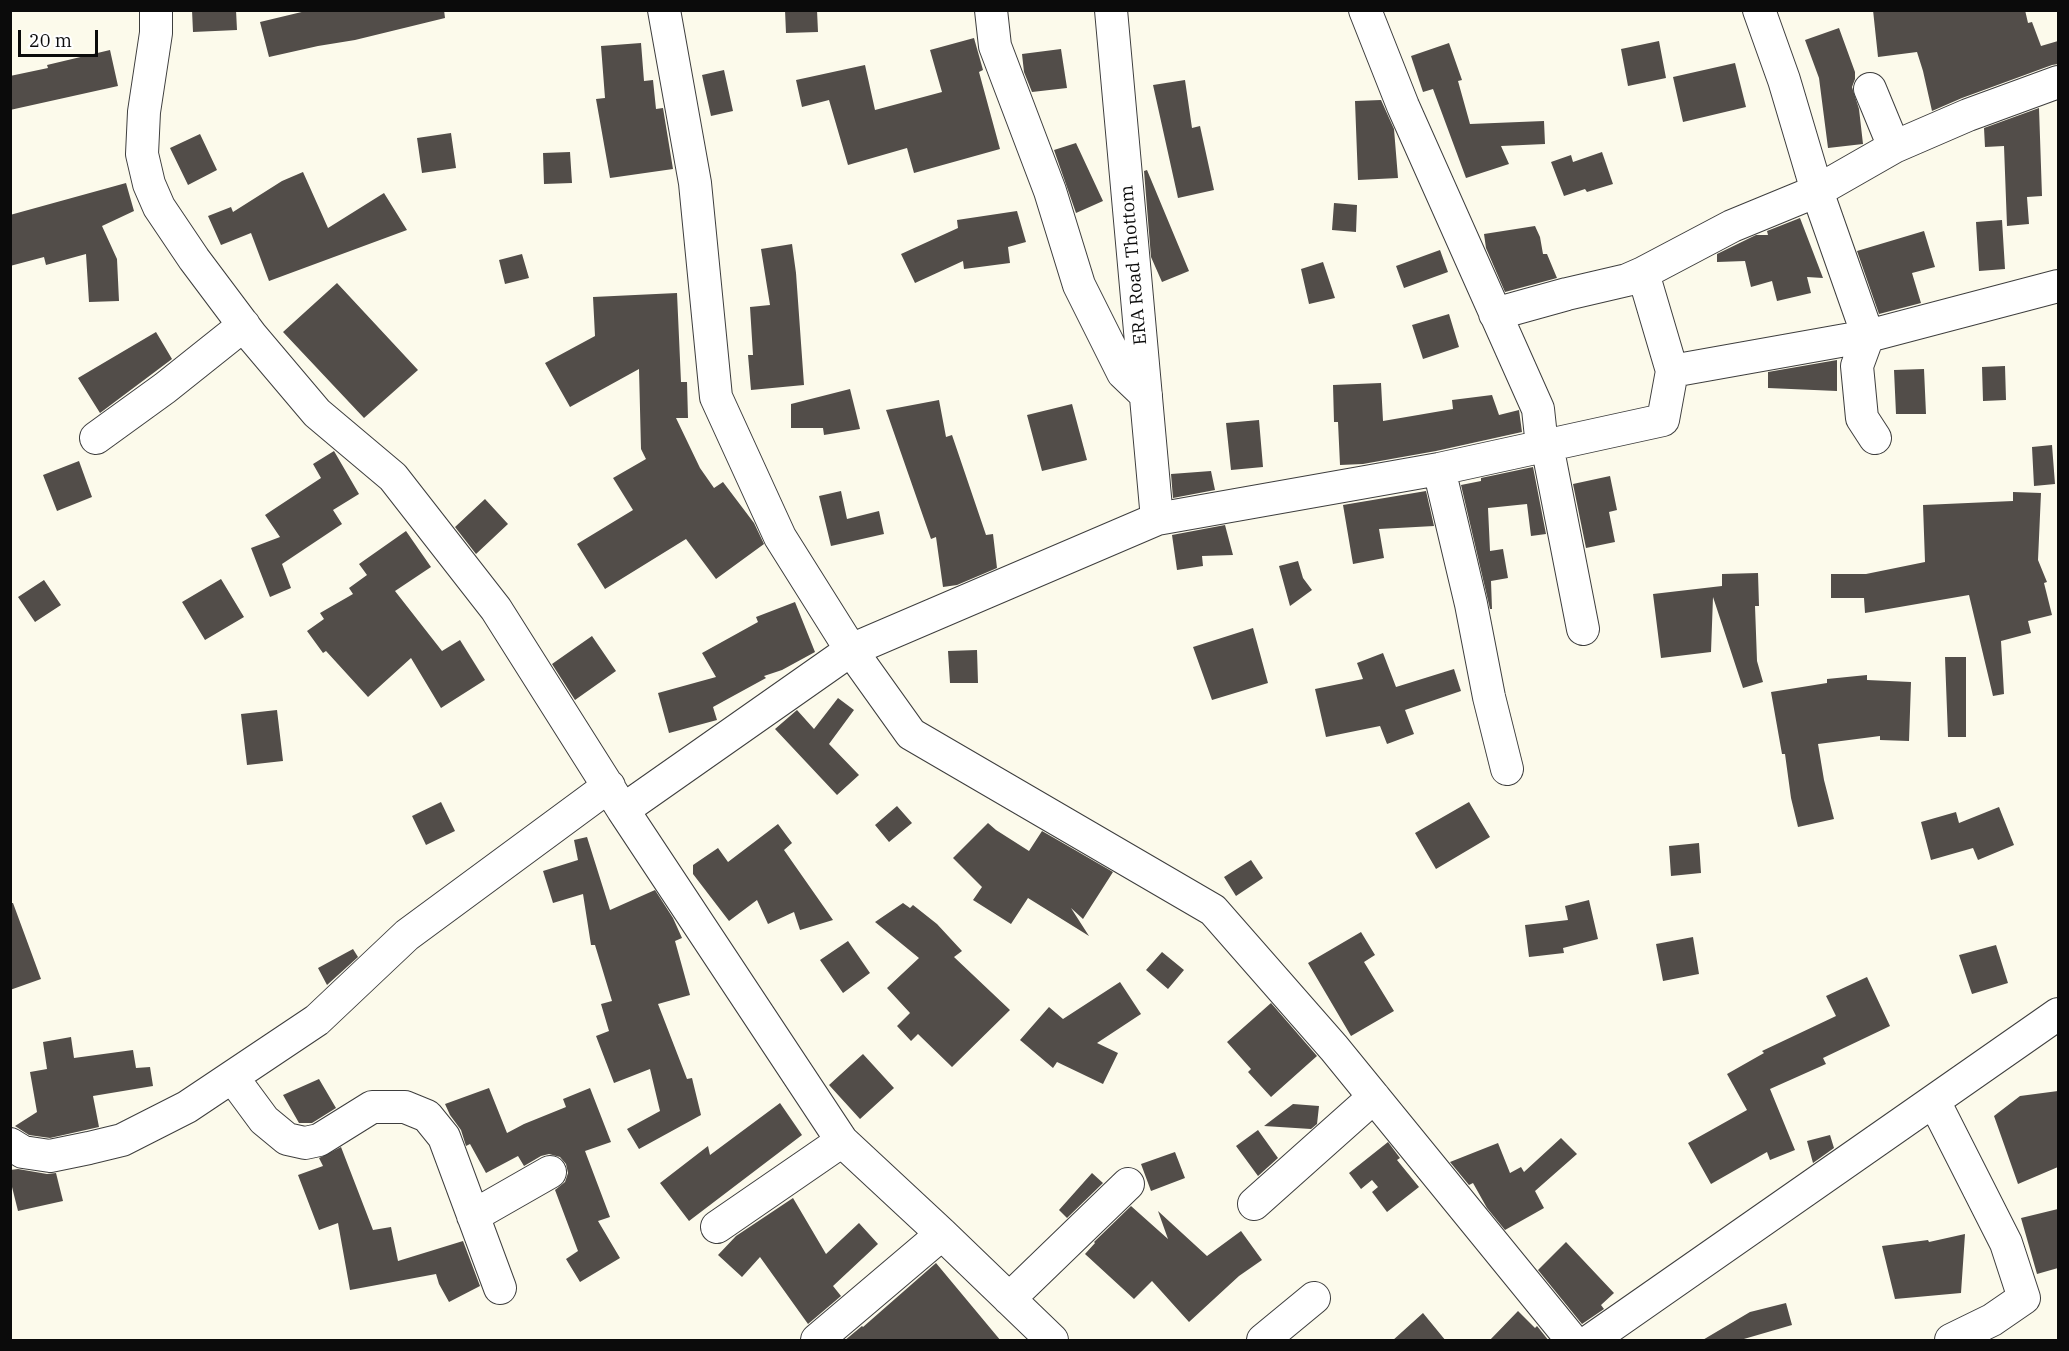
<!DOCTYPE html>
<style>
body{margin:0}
#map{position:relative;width:2069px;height:1351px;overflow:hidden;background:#fcfaeb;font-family:"IBM Plex Serif",serif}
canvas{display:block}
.frame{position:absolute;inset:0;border:12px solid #0b0b0b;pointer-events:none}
.scale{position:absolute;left:18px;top:30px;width:80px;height:27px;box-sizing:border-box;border:3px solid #0b0b0b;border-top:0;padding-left:8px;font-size:18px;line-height:21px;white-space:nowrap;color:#0b0b0b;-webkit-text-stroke:4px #fff;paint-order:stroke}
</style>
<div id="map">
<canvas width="2069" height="1351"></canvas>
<div class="frame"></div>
<div class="scale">20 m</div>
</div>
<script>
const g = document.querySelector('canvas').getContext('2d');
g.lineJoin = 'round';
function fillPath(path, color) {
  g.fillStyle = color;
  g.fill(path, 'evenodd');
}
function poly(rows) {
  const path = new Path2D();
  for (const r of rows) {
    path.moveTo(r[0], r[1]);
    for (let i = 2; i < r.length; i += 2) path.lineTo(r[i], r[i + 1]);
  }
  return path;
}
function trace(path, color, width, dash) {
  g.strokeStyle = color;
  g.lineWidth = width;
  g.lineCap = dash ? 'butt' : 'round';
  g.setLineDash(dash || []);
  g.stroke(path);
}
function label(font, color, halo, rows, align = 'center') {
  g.font = font + ' "IBM Plex Serif",serif';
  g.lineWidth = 6;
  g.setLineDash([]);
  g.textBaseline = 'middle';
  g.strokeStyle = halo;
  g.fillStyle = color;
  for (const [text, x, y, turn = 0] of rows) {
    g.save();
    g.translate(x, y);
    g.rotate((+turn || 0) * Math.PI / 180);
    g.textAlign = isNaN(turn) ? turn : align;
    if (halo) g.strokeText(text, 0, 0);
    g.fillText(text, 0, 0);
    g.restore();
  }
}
fillPath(poly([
 [192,10,236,10,237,30,193,32],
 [310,10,444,10,445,18,355,40,318,46,269,57,260,22],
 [785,10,817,10,818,32,786,33],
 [1873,10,2025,10,2028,23,2032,22,2041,46,2058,41,2058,64,2052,65,1962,98,1932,111,1923,71,1917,52,1878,57],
 [1839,28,1855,72,1855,79,1852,87,1859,109,1863,144,1828,148,1819,78,1805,40],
 [974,38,983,70,979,72,1000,149,914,173,907,148,848,165,829,100,802,107,796,80,865,65,875,110,942,92,930,50],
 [1659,41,1666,78,1628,86,1621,49],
 [641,43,644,81,653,80,656,109,663,108,673,169,610,178,596,99,605,98,601,46],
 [1449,43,1462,80,1458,81,1470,124,1544,121,1545,144,1501,146,1509,164,1466,178,1433,89,1423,92,1411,56],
 [1061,49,1067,88,1032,92,1024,72,1022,54],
 [110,50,118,86,10,110,10,76,48,68,47,65],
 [1735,63,1746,107,1683,122,1673,77],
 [724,70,733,111,711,116,702,75],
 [1185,80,1192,128,1200,126,1214,190,1178,198,1153,85],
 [1381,100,1394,129,1398,178,1358,180,1355,101],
 [2039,108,2042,196,2027,197,2029,224,2007,226,2004,146,1985,147,1984,128],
 [451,133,456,168,422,173,417,138],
 [200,134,217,170,188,185,170,148],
 [1076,143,1103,201,1076,213,1054,150],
 [570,152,572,183,544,184,543,153],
 [1602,152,1613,184,1587,192,1585,189,1564,196,1551,162,1571,155,1573,162],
 [1147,170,1189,271,1162,282,1151,257,1144,171],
 [303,172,328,228,384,193,407,230,269,281,251,233,221,245,208,216,231,207,233,212,282,181],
 [126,183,134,211,102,226,117,259,119,301,89,302,86,254,46,265,44,257,10,266,10,215],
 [1334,203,1357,205,1356,232,1332,230],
 [1017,211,1026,242,1008,247,1010,263,964,269,963,261,915,283,901,254,958,228,957,220],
 [1800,218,1823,278,1807,277,1811,293,1777,301,1772,281,1751,287,1745,261,1717,262,1717,254,1756,235,1768,235,1767,231],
 [2002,220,2005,269,1979,271,1976,222],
 [1535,226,1540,237,1543,254,1547,254,1557,278,1505,292,1486,248,1484,234],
 [1924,231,1935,267,1912,273,1921,303,1879,314,1857,251],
 [792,244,796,273,804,385,751,390,748,355,753,355,750,307,770,305,761,249],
 [1440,250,1448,272,1404,288,1396,266],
 [522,254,529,278,505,284,499,260],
 [1323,262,1335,298,1309,304,1301,269],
 [337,283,418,370,364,418,283,332],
 [677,293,681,382,687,382,688,418,676,418,700,468,714,488,723,482,754,523,764,544,716,579,686,539,605,589,577,544,633,510,613,478,646,459,641,449,639,369,570,407,545,363,595,336,593,297],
 [1449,314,1459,347,1423,359,1412,325],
 [156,332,172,359,100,413,78,378],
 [1837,360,1837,391,1768,388,1768,372],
 [2005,366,2006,400,1983,401,1982,367],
 [1924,369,1926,414,1896,414,1894,370],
 [1381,383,1383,421,1453,409,1452,400,1492,395,1499,415,1519,410,1522,432,1436,451,1363,464,1340,465,1338,422,1334,422,1333,385],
 [850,389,860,429,824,435,823,428,791,428,791,404],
 [939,400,946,437,952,435,986,535,993,534,997,568,957,585,943,587,936,537,931,539,886,410],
 [1072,404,1087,460,1042,471,1027,415],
 [1259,420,1263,467,1231,470,1226,423],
 [2052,445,2055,484,2034,486,2032,447],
 [334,451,359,494,333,510,342,524,282,564,291,588,270,597,251,548,280,537,265,515,321,478,313,464],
 [79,461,92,497,57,511,43,475],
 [1533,467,1546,534,1531,536,1527,504,1488,508,1490,551,1503,549,1508,578,1491,581,1492,609,1490,609,1461,485,1481,481,1481,478],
 [1211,471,1215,490,1173,498,1171,474],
 [1610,476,1617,510,1609,512,1615,542,1586,548,1573,484],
 [841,491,847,519,879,511,884,534,831,546,819,496],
 [1426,491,1434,526,1379,529,1384,558,1353,564,1343,505],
 [2013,492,2041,493,2038,560,2047,582,2044,583,2052,615,2028,621,2031,633,2001,641,2004,694,1993,696,1969,595,1865,613,1864,598,1831,598,1831,574,1866,574,1925,562,1923,505,2013,501],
 [485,499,508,524,476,554,455,527],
 [1225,525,1233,555,1202,556,1203,566,1177,570,1172,535],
 [406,531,431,567,395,591,442,651,460,640,485,680,441,708,411,658,368,697,326,651,323,653,307,631,324,619,320,613,353,594,349,588,367,575,359,564],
 [1298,561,1303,578,1312,590,1290,606,1279,566],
 [1758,573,1759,606,1755,606,1757,661,1763,682,1743,688,1713,597,1711,652,1661,658,1653,594,1722,586,1722,574],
 [221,579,244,617,205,640,182,602],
 [44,580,61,605,35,622,18,597],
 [795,602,815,652,782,670,764,676,766,678,713,707,717,720,669,733,658,693,716,677,702,653,758,622,756,617],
 [1253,628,1268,683,1212,700,1193,647],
 [592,636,616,671,575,700,552,664],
 [977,650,978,683,950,683,948,651],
 [1383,653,1396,687,1454,669,1461,691,1405,710,1414,734,1387,744,1380,726,1326,737,1315,689,1363,679,1357,663],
 [1945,657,1966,657,1966,737,1948,737],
 [1867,675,1867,680,1911,682,1909,741,1880,740,1880,736,1818,744,1824,780,1834,819,1798,827,1791,798,1785,754,1782,754,1771,692,1827,683,1827,679],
 [838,698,854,710,829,744,859,775,837,795,775,729,797,710,814,729],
 [277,710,283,761,247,765,241,714],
 [441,802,455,831,426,845,412,816],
 [1469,802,1490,837,1436,869,1415,833],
 [897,806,912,823,889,842,875,825],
 [1999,807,2014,845,1978,860,1973,848,1931,860,1921,822,1956,812,1959,823],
 [988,823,996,830,1029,851,1042,831,1113,872,1083,919,1071,908,1089,936,1028,898,1011,924,973,900,982,887,953,858],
 [778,824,792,843,784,850,833,920,800,930,794,912,768,924,757,900,729,921,693,874,693,865,718,848,728,862],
 [587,837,610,910,655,890,673,918,682,938,675,941,690,995,658,1004,687,1079,692,1078,701,1115,639,1149,627,1129,660,1111,650,1069,614,1083,596,1036,609,1031,601,1004,612,1001,595,945,591,945,583,894,553,903,543,871,578,860,574,840],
 [1699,843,1701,873,1671,876,1669,846],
 [1251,860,1263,878,1236,896,1224,877],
 [1589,900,1598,939,1563,948,1564,953,1529,957,1525,925,1568,920,1565,906],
 [10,903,13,903,41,979,10,990],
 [903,903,910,908,913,905,937,924,962,951,954,957,1010,1010,952,1067,918,1034,911,1041,897,1026,910,1013,887,988,919,958,875,922],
 [1361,932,1375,955,1364,962,1394,1011,1351,1036,1308,963],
 [1693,937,1699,974,1663,981,1656,944],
 [848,941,870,973,843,993,820,960],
 [1996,945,2008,983,1972,994,1959,955],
 [353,949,358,957,327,985,318,968],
 [1162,952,1184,970,1168,989,1146,970],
 [1867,977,1890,1026,1823,1058,1826,1064,1770,1089,1795,1150,1770,1160,1767,1152,1711,1184,1688,1143,1747,1110,1727,1074,1764,1053,1762,1051,1836,1016,1826,996],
 [1120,982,1141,1014,1097,1043,1118,1053,1103,1084,1057,1062,1053,1068,1020,1040,1049,1007,1063,1019],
 [1271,1003,1317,1056,1271,1097,1248,1072,1251,1069,1227,1042],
 [71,1037,74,1058,133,1050,136,1068,150,1067,153,1086,93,1096,99,1127,50,1138,29,1135,15,1126,37,1112,30,1072,47,1069,43,1042],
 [863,1054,894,1088,860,1119,829,1085],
 [319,1079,336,1108,312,1123,299,1123,283,1095],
 [489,1088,507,1133,524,1124,566,1107,563,1099,590,1088,611,1142,585,1151,610,1217,598,1221,620,1258,580,1282,566,1259,578,1251,555,1190,565,1182,568,1173,566,1164,560,1157,549,1154,541,1156,524,1166,518,1156,486,1173,470,1144,466,1146,461,1130,450,1115,445,1104],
 [2058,1091,2058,1167,2018,1184,1994,1116,2020,1096],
 [780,1103,802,1135,689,1221,660,1183,708,1146,710,1155],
 [1293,1104,1319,1106,1317,1124,1311,1129,1264,1126],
 [1258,1130,1278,1158,1258,1176,1236,1146],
 [1830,1135,1834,1148,1813,1163,1807,1141],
 [1561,1138,1577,1154,1535,1191,1544,1208,1505,1230,1487,1208,1473,1183,1469,1185,1450,1162,1498,1143,1510,1173,1521,1167,1524,1172],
 [1388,1142,1400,1158,1397,1160,1419,1187,1387,1212,1372,1192,1378,1187,1372,1180,1361,1189,1349,1173],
 [341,1147,373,1230,391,1227,398,1261,463,1241,480,1286,449,1302,439,1284,436,1274,350,1290,338,1223,319,1230,298,1175,323,1166,319,1158],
 [1175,1152,1185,1178,1151,1191,1141,1164],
 [18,1169,47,1174,56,1173,63,1201,18,1211,10,1179,10,1170],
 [1092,1173,1103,1183,1067,1218,1059,1210],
 [793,1198,826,1254,859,1223,878,1244,833,1286,841,1296,808,1324,760,1257,742,1277,718,1255,736,1236],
 [1131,1206,1168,1239,1158,1211,1207,1256,1241,1231,1262,1260,1239,1276,1189,1322,1152,1281,1134,1299,1085,1254,1095,1243,1094,1242],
 [2058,1209,2058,1268,2037,1274,2021,1218],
 [1965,1234,1961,1293,1895,1299,1882,1246,1928,1240,1929,1242],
 [1566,1242,1614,1293,1601,1305,1604,1309,1582,1324,1538,1270],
 [936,1263,1001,1341,844,1341,862,1326,863,1327],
 [1786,1303,1792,1325,1737,1341,1701,1341,1750,1312],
 [1518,1311,1535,1328,1537,1326,1549,1341,1489,1341],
 [1423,1313,1446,1341,1392,1341]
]), '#524d49');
const minor = poly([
 [156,10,156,33,144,112,142,154,149,184,159,207,194,259,251,335,317,413,393,477,496,609,623,810],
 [664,10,695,183,716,397,780,537,851,650,911,734,1213,910,1334,1048,1572,1340],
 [991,10,995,46,1050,191,1079,285,1123,373,1146,395],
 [1111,10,1157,519],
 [1365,10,1403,106,1538,409,1542,446],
 [1759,10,1784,80,1817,191,1868,336,1857,366,1862,418,1875,438],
 [1870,89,1894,147],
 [1495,314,1567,294,1627,280,1643,273],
 [1672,371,1868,336,2058,286],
 [96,438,165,388,244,325],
 [1547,445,1583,629],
 [1439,469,1471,604,1489,697,1507,769],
 [233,1078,264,1120,287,1139,305,1143,319,1140,372,1107,405,1107,427,1116,444,1137,500,1288],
 [1934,1101,2006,1243,2024,1298,1992,1320,1951,1340],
 [10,1144,23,1152,50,1156,89,1148,122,1140,187,1107,317,1020,407,935,609,786],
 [1254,1204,1374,1097],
 [473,1216,550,1172],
 [717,1227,842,1141],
 [1009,1299,1128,1184],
 [817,1340,942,1234],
 [1052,1340,942,1234,842,1141,623,810,851,650,1157,519,1439,469,1663,420,1672,371,1643,273,1732,226,1817,191,1894,147,1968,115,2058,82],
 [1263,1340,1314,1298],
 [1591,1340,2058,1014]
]);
trace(minor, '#3e3e3e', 34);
trace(minor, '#fff', 32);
label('18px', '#0b0b0b', '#fff', [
 ["ERA Road Thottom",1134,265,-95]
]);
</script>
